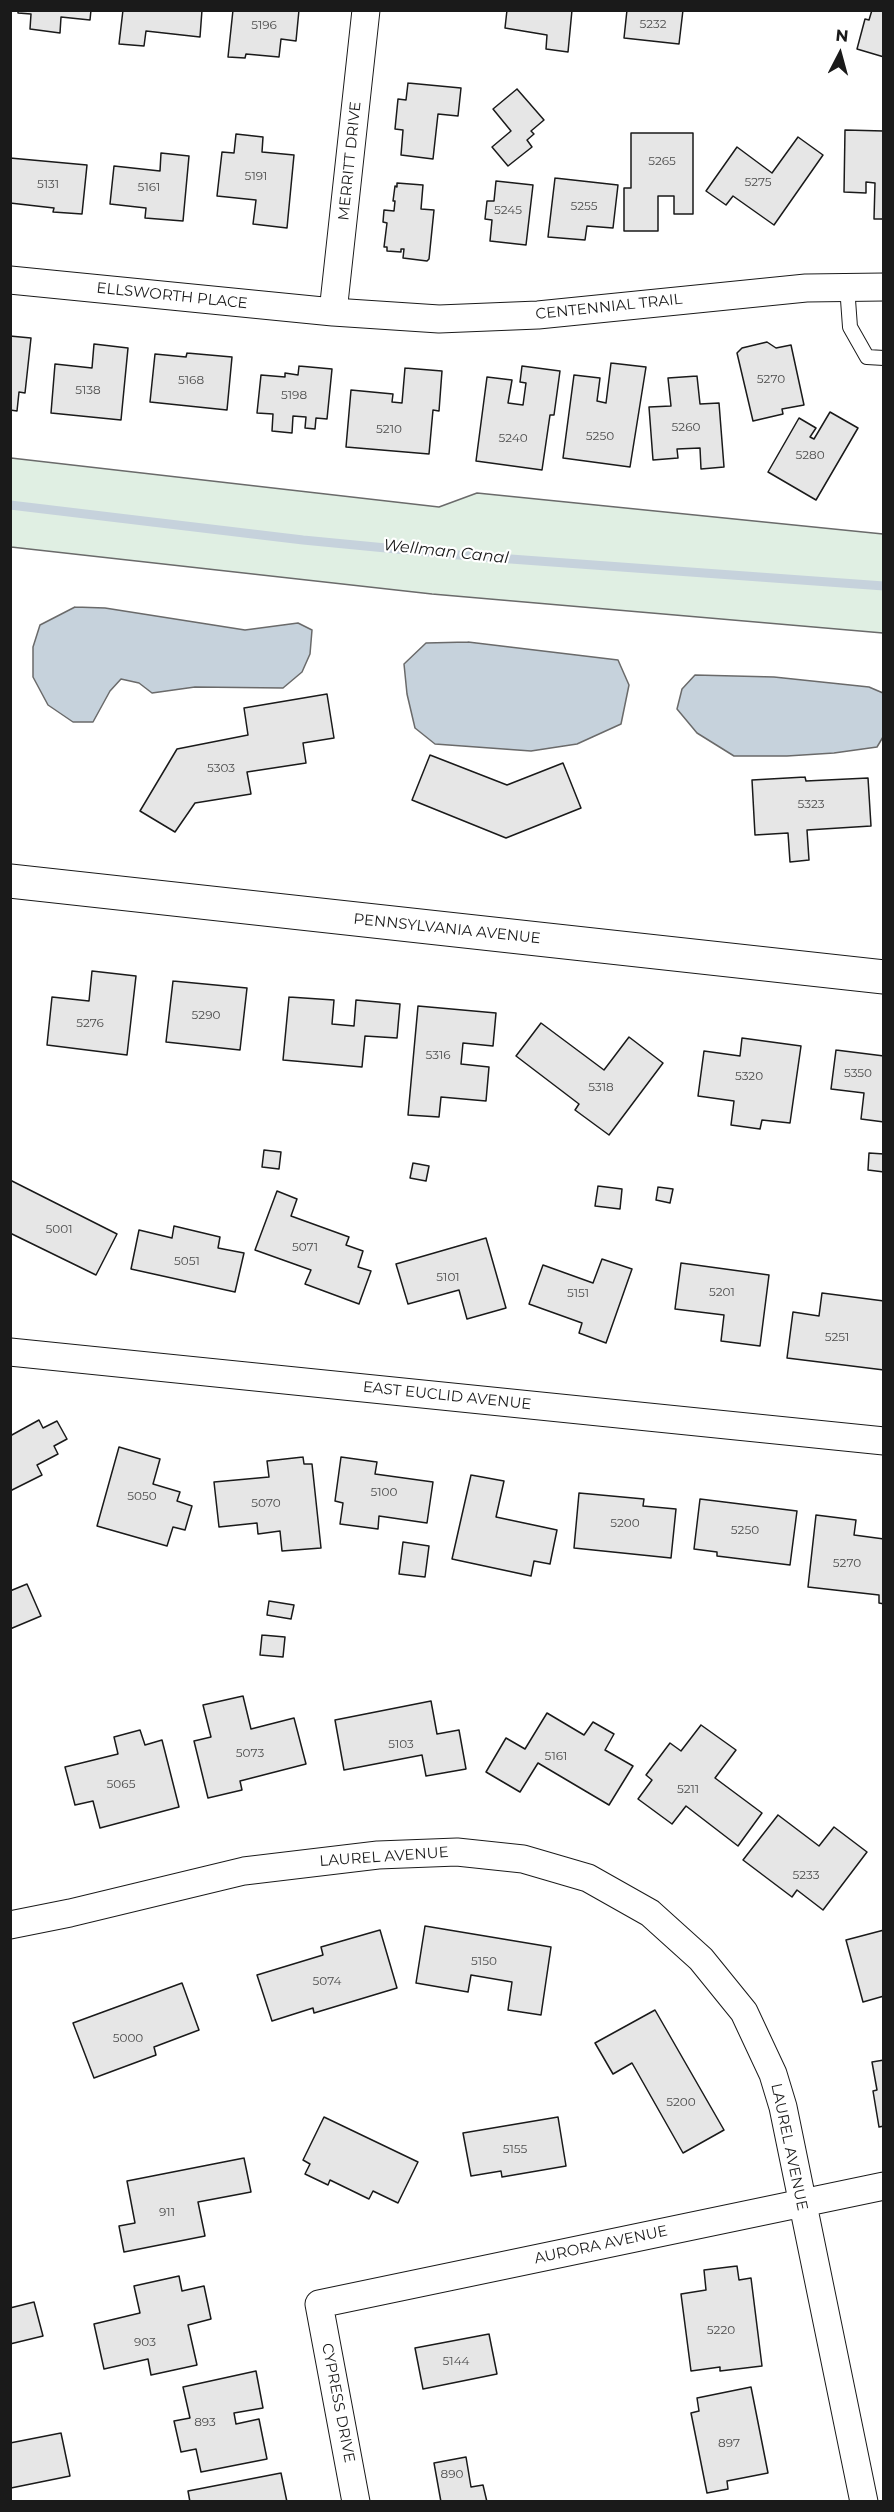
<!DOCTYPE html>
<style>
body{margin:0}
#map{position:relative;width:894px;height:2512px;overflow:hidden;background:#fff;font-family:Montserrat,sans-serif}
canvas{display:block}
.frame{position:absolute;inset:0;border:12px solid #1a1a1a;pointer-events:none}
.north{position:absolute;left:810px;top:24px;width:60px;height:60px;-webkit-text-stroke:4px #fff;paint-order:stroke;rotate:6deg;font-size:16px;font-weight:700;line-height:24px;text-align:center;color:#1a1a1a}
.north::after{content:'';display:block;margin:auto;width:21px;height:27px;background:#1a1a1a;clip-path:polygon(50% 0,100% 100%,50% 72%,0 100%)}
</style>
<div id="map">
<canvas width="894" height="2512"></canvas>
<div class="frame"></div>
<div class="north">N</div>
</div>
<script>
const g = document.querySelector('canvas').getContext('2d');
g.lineJoin = 'round';
function fillPath(path, color) {
  g.fillStyle = color;
  g.fill(path, 'evenodd');
}
function poly(rows) {
  const path = new Path2D();
  for (const r of rows) {
    path.moveTo(r[0], r[1]);
    for (let i = 2; i < r.length; i += 2) path.lineTo(r[i], r[i + 1]);
  }
  return path;
}
function trace(path, color, width, dash) {
  g.strokeStyle = color;
  g.lineWidth = width;
  g.lineCap = dash ? 'butt' : 'round';
  g.setLineDash(dash || []);
  g.stroke(path);
}
function label(font, color, halo, rows, align = 'center') {
  g.font = font + ' Montserrat,sans-serif';
  g.lineWidth = 4.5;
  g.setLineDash([]);
  g.textBaseline = 'middle';
  g.strokeStyle = halo;
  g.fillStyle = color;
  for (const [text, x, y, turn = 0] of rows) {
    g.save();
    g.translate(x, y);
    g.rotate((+turn || 0) * Math.PI / 180);
    g.textAlign = isNaN(turn) ? turn : align;
    if (halo) g.strokeText(text, 0, 0);
    g.fillText(text, 0, 0);
    g.restore();
  }
}
const green = poly([
 [11,458,439,507,477,493,883,534,883,633,432,594,11,547,11,458]
]);
fillPath(green, '#e0efe3');
trace(green, '#6a6a6a', 1.5);
const water = poly([
 [75,607,105,608,245,630,298,623,312,630,310,654,302,672,283,688,195,687,152,693,139,683,121,679,110,691,93,722,73,722,48,705,33,677,33,647,40,625,75,607],
 [468,642,618,660,629,685,621,724,577,744,531,751,435,744,415,728,407,694,404,664,426,643,468,642],
 [695,675,774,677,869,687,883,693,883,737,877,747,834,753,787,756,734,756,697,733,677,709,682,689,695,675]
]);
fillPath(water, '#c6d2dc');
trace(water, '#6a6a6a', 1.5);
trace(poly([
 [10,505,303,540,469,556,884,586]
]), '#c6d2dc', 9);
const building = poly([
 [18,10,91,10,90,20,61,17,60,33,30,29,31,14,18,13,18,10],
 [123,10,202,10,200,37,146,31,144,46,119,44,123,10],
 [233,10,299,10,296,41,281,39,279,57,246,54,245,58,228,57,233,10],
 [507,10,572,10,568,52,546,49,547,35,505,28,507,10],
 [627,10,683,10,679,44,624,38,627,10],
 [872,10,884,10,884,57,857,49,865,19,869,20,872,10],
 [408,83,461,88,458,116,438,114,433,159,401,155,403,130,395,129,398,99,406,100,408,83],
 [517,89,544,120,531,131,534,134,527,140,532,147,508,166,492,147,511,131,493,109,517,89],
 [845,130,884,131,884,219,874,219,875,183,866,182,866,193,844,192,845,130],
 [631,133,693,133,693,214,674,214,674,196,658,196,658,231,624,231,624,188,631,188,631,133],
 [236,134,263,137,262,152,294,155,287,228,253,224,256,200,217,196,222,152,234,153,236,134],
 [798,137,823,155,774,225,733,196,726,205,706,191,737,147,772,173,798,137],
 [161,153,189,156,183,221,145,218,146,208,110,204,114,166,160,171,161,153],
 [10,158,87,165,82,214,53,212,54,208,10,203,10,158],
 [555,178,618,185,613,228,587,226,585,240,548,237,555,178],
 [496,181,533,185,526,245,490,241,492,220,485,219,487,201,494,201,496,181],
 [397,183,423,185,421,209,434,210,429,259,427,261,403,258,404,249,401,249,401,252,387,251,387,247,384,247,387,223,383,222,384,210,394,211,395,201,393,201,395,186,397,187,397,183],
 [10,336,31,338,25,393,19,392,17,411,10,410,10,336],
 [767,342,776,348,791,345,804,405,782,409,783,414,753,421,737,353,742,348,767,342],
 [94,344,128,348,121,420,51,413,55,364,92,368,94,344],
 [187,353,232,357,227,410,150,402,155,354,186,357,187,353],
 [611,363,646,367,630,467,563,458,574,375,600,378,597,401,606,403,611,363],
 [299,366,332,369,327,419,316,418,315,429,305,428,306,417,293,416,292,433,272,431,273,414,257,413,261,375,285,377,285,373,298,375,299,366],
 [522,366,560,371,554,415,550,415,542,470,476,461,487,377,512,380,508,403,523,405,526,383,520,382,522,366],
 [405,368,442,371,439,411,433,410,429,454,346,447,351,390,393,394,392,402,402,403,405,368],
 [697,376,700,404,719,403,724,467,701,469,700,448,677,449,678,458,653,460,649,407,671,406,668,378,697,376],
 [830,412,858,428,816,500,768,472,799,418,816,428,810,437,814,439,830,412],
 [327,694,334,738,303,743,306,763,247,772,251,794,195,803,175,832,140,811,177,749,248,735,244,708,327,694],
 [430,755,507,785,563,763,581,808,506,838,412,800,430,755],
 [805,777,806,781,868,778,871,826,807,830,809,860,790,862,788,833,755,835,752,780,805,777],
 [92,971,136,976,127,1055,47,1045,52,997,89,1001,92,971],
 [173,981,247,988,240,1050,166,1042,173,981],
 [289,997,334,1000,332,1024,354,1026,356,1000,400,1004,397,1038,365,1036,362,1067,283,1060,289,997],
 [418,1006,496,1013,493,1046,463,1043,461,1064,489,1067,486,1101,441,1097,439,1117,408,1115,418,1006],
 [541,1023,604,1070,629,1037,663,1063,609,1135,575,1110,579,1104,516,1056,541,1023],
 [742,1038,801,1046,790,1123,762,1120,760,1129,731,1125,734,1101,698,1096,704,1051,740,1056,742,1038],
 [836,1050,884,1056,884,1122,861,1119,864,1093,831,1089,836,1050],
 [264,1150,281,1152,279,1169,262,1167,264,1150],
 [869,1153,884,1154,884,1172,868,1170,869,1153],
 [413,1163,429,1166,426,1181,410,1178,413,1163],
 [10,1180,117,1234,96,1275,10,1233,10,1180],
 [598,1186,622,1189,620,1209,595,1206,598,1186],
 [658,1187,673,1189,670,1203,656,1200,658,1187],
 [277,1191,297,1199,291,1216,349,1237,346,1245,363,1251,358,1267,371,1271,359,1304,305,1284,311,1270,255,1250,277,1191],
 [174,1226,220,1237,218,1248,244,1253,235,1292,131,1269,139,1230,172,1238,174,1226],
 [486,1238,506,1308,467,1319,459,1290,408,1304,396,1264,486,1238],
 [602,1259,632,1269,606,1343,579,1333,582,1323,529,1304,543,1265,593,1283,602,1259],
 [681,1263,769,1275,760,1346,721,1341,724,1315,675,1309,681,1263],
 [822,1293,884,1301,884,1370,787,1358,793,1312,819,1316,822,1293],
 [39,1420,43,1428,57,1421,67,1439,54,1446,58,1454,37,1465,42,1475,10,1491,10,1436,39,1420],
 [119,1447,160,1459,153,1484,180,1492,177,1501,192,1506,185,1530,173,1527,167,1546,97,1526,119,1447],
 [303,1457,304,1464,312,1464,321,1548,282,1551,280,1531,258,1534,257,1523,219,1527,214,1482,269,1477,267,1461,303,1457],
 [341,1457,377,1462,375,1474,433,1482,427,1523,379,1516,378,1529,340,1524,343,1503,335,1501,341,1457],
 [471,1475,504,1481,496,1517,557,1530,550,1564,534,1561,531,1576,452,1559,471,1475],
 [579,1493,644,1499,643,1506,676,1509,671,1558,574,1548,579,1493],
 [700,1499,797,1511,790,1565,717,1556,717,1552,694,1549,700,1499],
 [816,1515,856,1520,854,1535,884,1539,884,1604,879,1603,879,1595,808,1587,816,1515],
 [403,1542,429,1546,425,1577,399,1574,403,1542],
 [27,1584,41,1616,10,1629,10,1591,27,1584],
 [269,1601,294,1605,291,1619,267,1615,269,1601],
 [262,1635,285,1637,283,1657,260,1655,262,1635],
 [243,1696,251,1729,294,1718,306,1764,240,1781,242,1790,208,1798,194,1741,211,1737,203,1705,243,1696],
 [431,1701,437,1734,459,1730,466,1769,426,1776,422,1755,344,1770,335,1720,431,1701],
 [547,1713,584,1735,593,1722,614,1734,605,1750,633,1766,609,1805,538,1763,520,1792,486,1772,506,1738,525,1749,547,1713],
 [701,1725,736,1750,715,1778,762,1813,738,1846,686,1806,672,1824,638,1799,652,1780,646,1775,670,1743,681,1751,701,1725],
 [140,1730,145,1745,162,1740,179,1807,100,1828,93,1801,75,1805,65,1767,118,1754,114,1737,140,1730],
 [778,1815,819,1846,834,1827,867,1852,823,1910,797,1890,792,1897,743,1860,778,1815],
 [425,1926,551,1947,541,2015,508,2010,512,1982,471,1975,468,1992,416,1983,425,1926],
 [380,1930,397,1988,314,2013,313,2008,272,2021,257,1975,323,1955,321,1947,380,1930],
 [884,1930,884,1996,863,2002,846,1940,884,1930],
 [182,1983,199,2030,154,2047,156,2055,94,2078,73,2023,182,1983],
 [655,2010,724,2130,683,2153,632,2063,613,2074,595,2043,655,2010],
 [884,2060,884,2126,879,2127,873,2091,877,2090,872,2062,884,2060],
 [324,2117,418,2162,398,2203,373,2191,369,2199,330,2180,328,2185,305,2174,310,2164,303,2160,324,2117],
 [558,2117,566,2166,502,2177,501,2171,471,2176,463,2133,558,2117],
 [244,2158,251,2192,198,2202,205,2236,124,2252,119,2226,135,2223,127,2181,244,2158],
 [737,2266,739,2280,751,2278,762,2366,720,2371,720,2367,691,2371,681,2294,706,2290,704,2270,737,2266],
 [179,2276,182,2291,204,2286,211,2319,188,2325,197,2365,151,2375,148,2359,104,2369,94,2324,140,2313,134,2286,179,2276],
 [34,2302,43,2336,10,2344,10,2308,34,2302],
 [489,2334,497,2374,423,2389,415,2348,489,2334],
 [256,2371,263,2408,234,2413,236,2424,259,2419,267,2459,201,2472,196,2449,181,2452,174,2421,190,2418,183,2387,256,2371],
 [751,2387,768,2473,727,2481,728,2489,707,2493,691,2413,699,2411,697,2398,751,2387],
 [61,2433,70,2476,11,2488,10,2443,61,2433],
 [466,2457,471,2487,483,2485,487,2502,441,2502,434,2463,466,2457],
 [281,2473,287,2502,190,2502,188,2491,281,2473]
]);
fillPath(building, '#e6e6e6');
trace(building, '#1a1a1a', 1.5);
const lane = poly([
 [847,286,850,327,867,357,884,358]
]);
const street = poly([
 [10,280,333,312,439,319,538,315,806,288,884,287],
 [333,312,366,10],
 [10,1352,884,1441],
 [10,1925,70,1913,244,1871,378,1855,457,1852,523,1859,588,1878,650,1913,701,1959,744,2012,773,2074,783,2107,864,2502],
 [356,2502,319,2304,884,2186]
]);
const secondary = poly([
 [10,881,884,977]
]);
trace(lane, '#1a1a1a', 16);
trace(street, '#1a1a1a', 29);
trace(secondary, '#1a1a1a', 35);
trace(lane, '#fff', 14);
trace(street, '#fff', 27);
trace(secondary, '#fff', 33);
label('12px', '#4d4d4d', null, [
 ["5232",653,24],
 ["5196",264,25],
 ["5265",662,161],
 ["5191",256,176],
 ["5275",758,182],
 ["5131",48,184],
 ["5161",149,187],
 ["5255",584,206],
 ["5245",508,210],
 ["5270",771,379],
 ["5168",191,380],
 ["5138",88,390],
 ["5198",294,395],
 ["5260",686,427],
 ["5210",389,429],
 ["5250",600,436],
 ["5240",513,438],
 ["5280",810,455],
 ["5303",221,768],
 ["5323",811,804],
 ["5290",206,1015],
 ["5276",90,1023],
 ["5316",438,1055],
 ["5350",858,1073],
 ["5320",749,1076],
 ["5318",601,1087],
 ["5001",59,1229],
 ["5071",305,1247],
 ["5051",187,1261],
 ["5101",448,1277],
 ["5201",722,1292],
 ["5151",578,1293],
 ["5251",837,1337],
 ["5100",384,1492],
 ["5050",142,1496],
 ["5070",266,1503],
 ["5200",625,1523],
 ["5250",745,1530],
 ["5270",847,1563],
 ["5103",401,1744],
 ["5073",250,1753],
 ["5161",556,1756],
 ["5065",121,1784],
 ["5211",688,1789],
 ["5233",806,1875],
 ["5150",484,1961],
 ["5074",327,1981],
 ["5000",128,2038],
 ["5200",681,2102],
 ["5155",515,2149],
 ["911",167,2212],
 ["5220",721,2330],
 ["903",145,2342],
 ["5144",456,2361],
 ["893",205,2422],
 ["897",729,2443],
 ["890",452,2474]
]);
label('15px', '#1a1a1a', '#fff', [
 ["MERRITT DRIVE",350,161,-84],
 ["ELLSWORTH PLACE",172,296,6],
 ["CENTENNIAL TRAIL",609,307,-6],
 ["PENNSYLVANIA AVENUE",447,929,6],
 ["EAST EUCLID AVENUE",447,1396,6],
 ["LAUREL AVENUE",384,1857,-4],
 ["LAUREL AVENUE",789,2147,78],
 ["AURORA AVENUE",601,2245,-12],
 ["CYPRESS DRIVE",338,2403,79]
]);
label('italic 16px', '#1a1a1a', '#fff', [
 ["Wellman Canal",446,552,6]
]);
</script>
